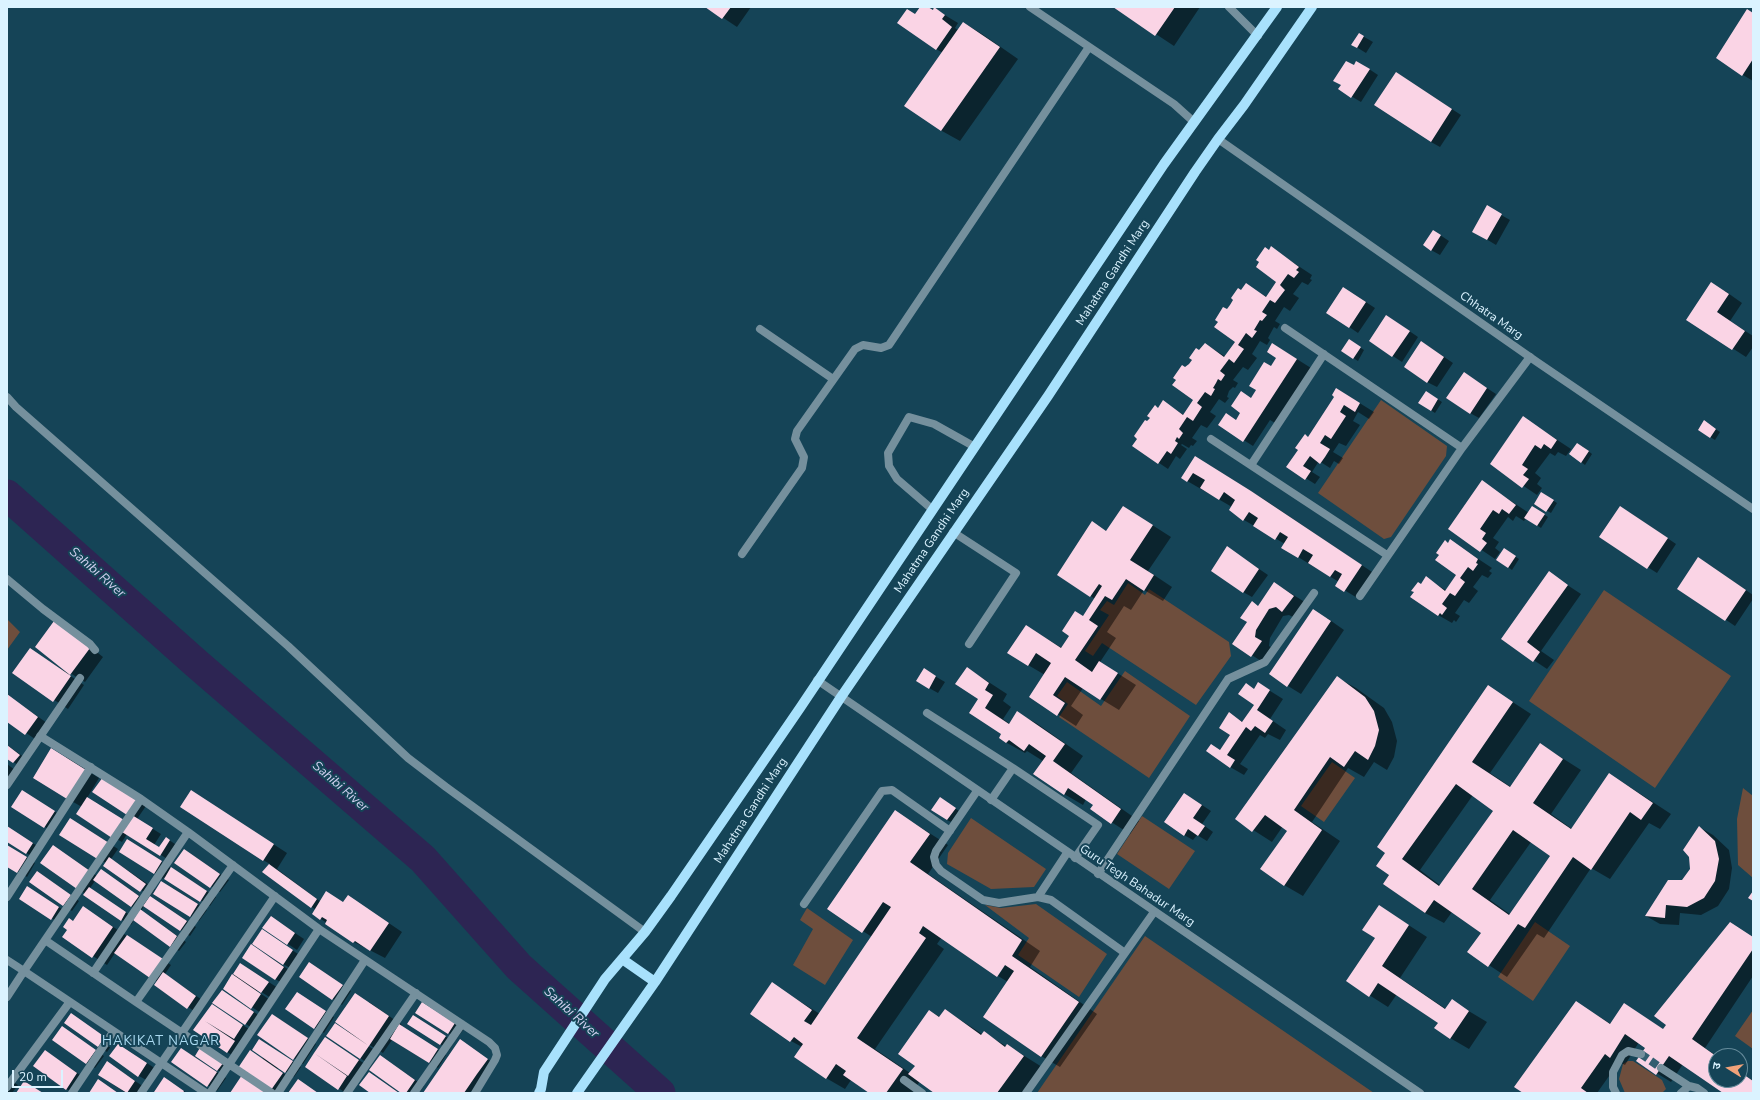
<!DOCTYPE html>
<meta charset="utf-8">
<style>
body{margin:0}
#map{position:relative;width:1760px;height:1100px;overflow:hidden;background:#154457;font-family:"Nunito Sans","Noto Sans Devanagari",sans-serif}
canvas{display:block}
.frame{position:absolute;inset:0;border:8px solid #dbf3ff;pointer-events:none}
.north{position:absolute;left:1708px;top:1048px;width:40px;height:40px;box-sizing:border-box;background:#154457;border:1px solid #648a9a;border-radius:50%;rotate:281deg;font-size:11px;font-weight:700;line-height:16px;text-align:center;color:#dbf3ff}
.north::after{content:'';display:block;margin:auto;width:14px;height:18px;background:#f0a279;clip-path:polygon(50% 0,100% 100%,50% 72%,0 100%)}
.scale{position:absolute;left:12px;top:1070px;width:51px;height:18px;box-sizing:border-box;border:2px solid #dbf3ff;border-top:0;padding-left:5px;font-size:12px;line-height:14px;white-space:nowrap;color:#dbf3ff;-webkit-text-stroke:3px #154457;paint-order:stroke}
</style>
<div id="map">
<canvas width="1760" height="1100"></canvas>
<div class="frame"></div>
<div class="north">उ</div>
<div class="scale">20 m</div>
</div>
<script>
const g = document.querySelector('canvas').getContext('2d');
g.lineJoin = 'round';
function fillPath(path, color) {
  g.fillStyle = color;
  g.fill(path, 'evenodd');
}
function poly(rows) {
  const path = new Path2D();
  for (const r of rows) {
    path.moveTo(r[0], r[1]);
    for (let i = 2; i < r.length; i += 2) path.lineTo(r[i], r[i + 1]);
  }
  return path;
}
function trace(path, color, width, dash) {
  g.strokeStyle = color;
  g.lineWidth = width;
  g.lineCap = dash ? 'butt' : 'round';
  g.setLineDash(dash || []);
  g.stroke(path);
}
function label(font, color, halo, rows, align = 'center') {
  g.font = font + ' "Nunito Sans",sans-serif';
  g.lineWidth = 4;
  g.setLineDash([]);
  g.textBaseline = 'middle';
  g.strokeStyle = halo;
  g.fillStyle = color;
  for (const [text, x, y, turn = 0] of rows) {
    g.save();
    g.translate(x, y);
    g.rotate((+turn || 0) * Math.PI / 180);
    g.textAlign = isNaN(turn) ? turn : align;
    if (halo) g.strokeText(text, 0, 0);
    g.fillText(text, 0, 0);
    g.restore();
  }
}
fillPath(poly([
 [1381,400,1447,446,1446,456,1391,537,1384,539,1318,493],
 [1128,583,1145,595,1149,589,1229,642,1231,656,1196,705,1102,643,1093,656,1085,651,1109,615,1100,610,1107,601,1114,605],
 [1604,590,1731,676,1655,788,1529,701],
 [7,619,20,632,7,650],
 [1125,671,1190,716,1149,778,1059,717,1068,704,1057,696,1067,682,1101,706],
 [1332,762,1355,778,1324,822,1301,806],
 [1743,788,1753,796,1753,878,1738,865,1737,819],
 [1142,816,1195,851,1169,889,1117,854],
 [971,818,1046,869,1034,887,991,889,947,864,948,853],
 [1036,904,1107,954,1079,997,1018,955,1029,938,985,905,1001,908],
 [807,908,853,940,825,985,793,965,813,929,800,920],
 [1535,922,1570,946,1533,1001,1498,977],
 [1145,936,1374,1093,1037,1093],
 [1753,1010,1753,1049,1735,1036],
 [1628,1061,1633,1061,1662,1080,1666,1089,1662,1093,1625,1093,1619,1079,1623,1064]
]), '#6e4e3d');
fillPath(poly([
 [707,7,751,7,737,27],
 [922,7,927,7,933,10,935,9,948,17,958,23,955,28,958,30,964,23,982,34,1018,59,960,141,942,131,906,106,943,53,936,49,916,15],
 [1115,7,1200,7,1174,46],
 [1753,13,1753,81,1743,75],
 [1359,34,1373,42,1366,53,1353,45],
 [1354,66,1366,67,1378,75,1361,102,1339,89],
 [1397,73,1461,115,1440,147,1431,142],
 [1487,207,1510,220,1496,245,1473,231],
 [1434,231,1449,241,1440,255,1431,250],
 [1271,248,1312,275,1310,279,1312,280,1308,285,1302,282,1293,294,1299,298,1290,311,1284,307,1275,321,1280,324,1277,329,1274,327,1268,338,1270,340,1267,345,1260,341,1252,354,1257,358,1248,370,1243,367,1233,380,1238,383,1235,388,1233,387,1229,391,1227,397,1229,398,1225,403,1219,399,1210,412,1216,416,1207,428,1201,425,1192,438,1197,441,1193,446,1191,445,1189,448,1182,444,1181,445,1187,449,1180,459,1176,456,1168,469,1134,446,1148,422,1163,402,1184,415,1195,400,1177,380,1205,344,1226,357,1236,342,1227,310,1246,285,1267,297,1278,282,1269,251],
 [1725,291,1742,303,1730,321,1753,336,1753,347,1746,357,1687,319],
 [1352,293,1375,308,1358,333,1327,312],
 [1396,322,1418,337,1402,362,1370,341],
 [1422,342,1453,363,1437,387,1427,382],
 [1353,343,1364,350,1358,361,1342,351],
 [1273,344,1311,368,1275,423,1270,420,1253,446,1220,425,1236,420,1251,399,1278,358],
 [1473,379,1496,394,1479,418,1470,413],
 [1337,389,1374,412,1369,419,1358,412,1353,421,1360,425,1346,446,1339,443,1333,452,1343,458,1339,464,1334,461,1330,468,1319,461,1312,472,1320,477,1315,484,1288,467,1336,397],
 [1431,395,1442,402,1435,413,1420,403],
 [1524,418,1571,449,1566,456,1558,452,1555,456,1550,453,1535,473,1541,478,1537,484,1542,488,1537,495,1491,464],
 [1708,424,1720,432,1715,440,1710,437],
 [1582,446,1592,454,1585,465,1581,462],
 [1209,465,1265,500,1375,574,1359,599,1336,585,1339,582,1298,557,1285,544,1244,520,1230,510,1232,507,1182,478],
 [1482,482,1529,513,1533,507,1548,517,1541,528,1526,518,1524,521,1516,516,1513,521,1508,517,1493,538,1499,542,1495,548,1500,552,1495,559,1449,528],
 [1542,493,1557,503,1551,513,1535,504],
 [1124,507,1171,537,1148,571,1172,587,1163,601,1144,590,1131,610,1124,606,1107,632,1116,638,1100,662,1136,685,1119,710,1083,688,1071,706,1083,715,1076,726,1031,697,1045,675,1028,665,1026,626,1062,648,1095,599,1058,574,1092,523,1107,532],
 [1629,512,1676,544,1657,573,1600,537],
 [1451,541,1492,568,1489,571,1492,573,1488,578,1482,575,1473,587,1478,591,1469,603,1464,600,1455,613,1460,616,1456,622,1454,620,1452,623,1438,615,1421,585,1426,578,1447,591,1458,575,1449,544],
 [1228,548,1268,575,1252,597,1243,592],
 [1508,552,1519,559,1512,570,1508,567],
 [1708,564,1753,595,1753,599,1735,626,1679,588],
 [1549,573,1581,594,1541,651,1554,660,1547,669,1502,639],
 [1274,583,1308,604,1297,619,1289,615,1283,616,1270,638,1269,646,1275,650,1266,664,1234,644],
 [1327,618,1344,630,1301,694,1288,686],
 [69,630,103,657,85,682,70,673,69,675,84,685,68,709,13,673,30,649,69,674],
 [967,668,1007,694,1003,701,1011,707,1003,719,1010,724,1017,713,1036,723,1083,756,1071,773,1139,821,1130,834,1091,809,1094,805,1086,799,1083,805,1064,794,1043,761,1027,751,1025,753,1007,743,1000,738,1002,734,971,713,980,699],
 [933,675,945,682,938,693,929,688],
 [1338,678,1356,688,1384,708,1392,722,1397,741,1394,757,1387,770,1374,762,1364,777,1348,768,1312,822,1340,841,1303,896,1284,885,1288,831,1283,826,1272,842,1236,819],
 [1259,684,1283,699,1270,719,1286,730,1280,740,1268,734,1265,738,1260,735,1240,764,1248,769,1244,775,1230,767,1220,750,1231,735,1229,714,1243,722,1255,704,1255,690],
 [1488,686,1531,714,1490,773,1511,787,1540,744,1581,770,1551,814,1572,829,1610,774,1671,814,1660,829,1649,823,1610,879,1591,868,1544,938,1537,934,1507,977,1469,952,1482,933,1452,912,1444,923,1425,913,1384,884],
 [1473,795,1494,810,1441,886,1420,870],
 [1531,842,1551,856,1511,915,1490,900],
 [7,695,47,723,35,739,7,720],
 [7,745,28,760,23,768,7,758],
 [66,757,99,778,87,798,128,824,132,817,103,778,146,806,137,819,161,834,154,845,160,848,166,838,178,846,169,860,127,834,122,842,113,837,82,807,68,799],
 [7,764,19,773,7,780],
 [192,791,287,853,277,869,321,902,362,905,402,932,385,958,354,942,321,919,316,910,263,872,270,864,263,860],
 [32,797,63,817,54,832,45,827],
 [1193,799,1211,811,1202,824,1213,832,1207,841,1197,835,1193,840,1184,835],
 [945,801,959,811,951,822,947,820],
 [895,811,948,845,928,874,1040,951,1030,967,1097,1014,1060,1067,1041,1056,1008,982,998,976,1008,961,942,937,937,944,944,949,875,1049,910,1073,916,1066,930,1011,940,1017,945,1010,982,1034,984,1033,1006,1046,1007,1045,1042,1067,1023,1093,936,1093,920,1081,912,1093,870,1093,851,1080,845,1089,826,1078,802,1047,791,1041,772,984,820,1014,872,937,829,909],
 [79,824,118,849,111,859,155,889,150,896,105,865,106,863,99,859],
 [7,827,42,849,36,859,7,841],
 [1699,827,1713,835,1729,850,1732,868,1729,889,1718,906,1701,915,1680,913,1679,925,1660,924,1646,916,1683,881,1691,869],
 [7,845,35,863,27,877,7,865],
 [54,846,97,876,101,870,148,902,160,903,196,927,190,936,144,906,141,911,186,942,179,951,134,920,131,925,122,920,77,888],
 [95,881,131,906,140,912,134,918,90,888],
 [136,846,216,897,210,906,164,877,163,879,154,873],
 [185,850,229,880,220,892,176,863],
 [38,872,79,901,72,911,63,905],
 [171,887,207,910,199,921,190,916],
 [37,893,68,913,61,924,21,899],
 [1379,906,1427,937,1400,978,1446,1009,1452,1001,1487,1022,1469,1049,1450,1038,1439,1023,1397,994,1388,1007,1347,981,1376,938],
 [83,907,171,965,165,974,205,1002,197,1013,155,985,158,982,115,953,107,965,63,937],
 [280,923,304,939,297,950,264,928],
 [271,936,301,956,292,969,283,964],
 [1753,937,1753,976,1705,1048,1717,1056,1716,1080,1740,1080,1740,1072,1753,1081,1753,1093,1725,1093,1683,1064,1671,1082,1637,1061,1646,1047,1639,1042,1625,1065,1619,1062,1597,1093,1525,1093,1590,1011,1611,1024,1624,1004,1664,1030],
 [261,951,292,972,284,984,275,979],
 [241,964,278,988,271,998,258,990,257,991,270,1000,261,1013,224,989],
 [319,969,351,991,342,1005,300,977],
 [222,991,263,1018,255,1030,214,1003],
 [306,998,334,1017,324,1033,315,1028],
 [369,1002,402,1025,401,1027,446,1055,438,1068,392,1040,383,1053,366,1043,366,1044,377,1052,369,1064,360,1058,346,1031],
 [423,1003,464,1029,457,1038,448,1033],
 [212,1005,252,1031,236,1058,195,1030],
 [80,1020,113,1043,107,1052,98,1046],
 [281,1020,316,1044,303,1064,258,1035],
 [423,1022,454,1042,449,1050,440,1044],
 [62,1027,104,1056,95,1068,86,1063],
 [325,1038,368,1066,346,1093,306,1067],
 [260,1040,301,1067,294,1077,279,1067,277,1069,292,1079,282,1093,272,1090,251,1052,263,1059],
 [469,1046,496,1065,474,1093,471,1091,470,1093,424,1093],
 [127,1050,156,1069,148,1081,139,1076],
 [45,1051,86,1079,74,1093,66,1089],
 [190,1054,226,1078,217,1091,172,1062],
 [196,1056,227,1065,222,1073],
 [380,1056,424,1086,419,1093,403,1093],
 [116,1068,144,1087,139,1093,126,1093,99,1075],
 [7,1078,18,1085,12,1093,7,1093],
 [173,1084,187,1093,155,1092]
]), '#0007');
trace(poly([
 [7,495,197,664,423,859,519,967,660,1093]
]), '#2d2553', 31);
fillPath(poly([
 [705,7,731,7,722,19],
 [920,7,928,7,933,10,934,7,945,15,942,19,952,27,936,50,897,23,907,9,915,14],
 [1113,7,1175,7,1155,36],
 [1747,9,1753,13,1753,59,1742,76,1716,58],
 [963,22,1000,47,941,131,904,106],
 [1359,33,1364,36,1357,48,1351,45],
 [1346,61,1354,65,1356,61,1370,69,1351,98,1338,89,1341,85,1333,81],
 [1396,72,1452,109,1431,142,1374,105],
 [1487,205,1502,214,1487,240,1472,232],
 [1433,230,1441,235,1431,251,1423,245],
 [1271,246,1299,267,1296,270,1299,272,1294,278,1288,274,1280,285,1285,290,1275,303,1270,300,1262,312,1267,315,1262,321,1260,320,1254,330,1257,331,1252,338,1246,333,1238,345,1244,349,1234,363,1229,359,1220,371,1225,375,1221,381,1218,379,1216,383,1213,388,1215,389,1211,396,1205,392,1197,403,1202,407,1193,421,1187,417,1179,429,1183,433,1179,439,1177,437,1175,441,1178,443,1171,454,1167,451,1158,464,1132,446,1137,439,1134,436,1145,420,1147,421,1150,418,1147,416,1155,405,1158,408,1163,400,1183,415,1193,400,1172,385,1176,380,1173,378,1182,365,1185,367,1189,364,1192,360,1189,358,1196,348,1199,350,1205,343,1224,357,1235,342,1214,327,1218,322,1215,320,1223,307,1227,309,1230,305,1233,300,1231,298,1238,288,1241,290,1246,283,1266,297,1276,282,1256,267,1259,262,1256,260,1265,247,1269,250],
 [1711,282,1729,294,1717,312,1745,331,1732,350,1686,320],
 [1343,287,1366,302,1349,328,1326,313],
 [1386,315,1410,331,1392,357,1369,341],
 [1349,339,1361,347,1353,359,1341,351],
 [1421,341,1444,357,1427,383,1404,367],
 [1272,343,1297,359,1243,442,1218,425,1226,413,1236,420,1240,413,1231,406,1241,391,1251,398,1256,390,1249,386,1264,362,1271,366,1276,358,1267,352],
 [1464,372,1487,388,1470,414,1446,398],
 [1336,388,1360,403,1355,412,1344,405,1340,412,1346,416,1331,439,1325,435,1320,443,1330,449,1325,457,1320,464,1310,456,1303,466,1311,471,1305,480,1286,467,1298,450,1295,448,1305,434,1308,437,1334,397,1332,395],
 [1426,391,1438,399,1431,411,1418,403],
 [1523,416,1557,440,1551,449,1544,444,1541,449,1535,445,1522,465,1528,469,1523,475,1529,479,1522,488,1490,464],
 [1704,420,1716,429,1710,438,1698,430],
 [1577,443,1589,451,1581,463,1569,454],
 [1195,456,1251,491,1362,565,1344,592,1335,586,1342,574,1335,570,1330,577,1308,563,1313,555,1303,549,1298,558,1281,548,1288,537,1280,532,1275,540,1253,526,1258,518,1249,512,1243,521,1229,510,1235,500,1224,492,1219,500,1200,488,1205,480,1193,473,1187,482,1181,478],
 [1482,480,1516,505,1509,514,1502,509,1499,514,1493,510,1480,529,1486,533,1482,539,1487,543,1480,552,1448,529],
 [1541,492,1554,500,1546,512,1534,504],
 [1123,506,1153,525,1130,560,1154,575,1144,591,1126,579,1112,600,1105,596,1089,620,1098,626,1075,660,1092,672,1099,661,1118,673,1100,700,1065,677,1053,695,1065,703,1057,716,1029,697,1051,663,1036,653,1028,666,1007,653,1026,625,1061,648,1069,636,1062,631,1075,611,1083,616,1102,586,1099,584,1090,597,1057,575,1092,521,1106,531],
 [1532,506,1545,514,1537,526,1524,518],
 [1620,506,1668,538,1647,569,1599,537],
 [1450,539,1478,559,1476,563,1478,564,1473,571,1468,567,1460,578,1465,582,1455,596,1450,593,1442,604,1447,608,1442,615,1440,613,1438,616,1410,597,1414,592,1411,591,1418,582,1421,584,1426,576,1445,591,1456,575,1435,560,1439,555,1436,553,1445,540,1448,543],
 [1227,546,1259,569,1243,593,1211,571],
 [1504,548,1516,556,1508,568,1496,560],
 [1698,557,1746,590,1725,621,1677,589],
 [1549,571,1568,585,1527,642,1540,652,1533,662,1501,639],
 [1274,582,1294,596,1282,612,1276,607,1269,609,1256,630,1255,637,1262,641,1251,657,1232,644,1247,622,1240,618,1252,601,1258,606],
 [1313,609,1331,621,1287,687,1269,674],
 [54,621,90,648,70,675,35,647],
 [30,648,71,676,53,702,12,673],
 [967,667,989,683,985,690,993,695,985,708,1009,724,1017,711,1065,744,1053,761,1121,809,1111,824,1090,809,1093,805,1068,788,1064,795,1033,774,1046,756,1029,744,1024,751,1009,740,1006,743,999,738,1001,734,969,713,978,699,955,684],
 [924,668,936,676,929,689,916,681],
 [1337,676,1365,697,1374,711,1379,730,1375,746,1368,760,1355,751,1344,767,1330,757,1294,810,1322,830,1284,886,1260,869,1287,831,1265,815,1252,832,1235,819],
 [1258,682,1270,690,1257,710,1273,721,1265,733,1255,726,1251,731,1246,727,1227,755,1235,760,1230,768,1206,751,1211,744,1220,750,1230,735,1219,728,1229,712,1242,722,1254,705,1238,694,1246,683,1254,689],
 [1488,685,1513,702,1472,762,1510,787,1540,743,1563,759,1533,803,1571,829,1609,773,1653,803,1641,820,1630,812,1591,870,1573,857,1525,928,1518,924,1488,967,1467,952,1481,933,1434,900,1425,913,1383,884,1389,875,1376,866,1385,853,1377,847],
 [1456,784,1493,811,1439,886,1402,859],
 [1513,830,1550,856,1509,915,1472,889],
 [7,694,38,717,25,735,7,722],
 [7,745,20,755,13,763,7,759],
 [51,748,86,770,67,799,33,778],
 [103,777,137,800,127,815,92,792],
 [22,790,55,811,44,828,11,807],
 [191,790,274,844,263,861,180,807],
 [1184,793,1202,805,1193,818,1205,826,1198,836,1188,829,1184,836,1164,822],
 [87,797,124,820,112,838,76,814],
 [940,797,956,808,947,820,931,810],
 [895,810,930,834,910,862,1022,940,1012,956,1079,1002,1041,1057,983,1017,1014,971,1005,965,997,977,923,926,919,933,926,938,857,1038,903,1069,886,1093,869,1093,843,1075,846,1071,836,1064,826,1079,794,1057,803,1044,794,1037,790,1042,750,1014,772,982,812,1010,804,1021,811,1025,891,907,883,902,862,933,827,909],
 [132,815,153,828,146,839,159,847,166,837,170,840,160,856,122,832],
 [70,818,109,843,99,860,59,835],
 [7,826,33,843,26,854,7,842],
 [1699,826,1715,841,1719,859,1715,881,1704,898,1687,907,1666,905,1665,918,1645,916,1668,880,1682,880,1690,869,1689,857,1683,850],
 [127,839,162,861,154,874,119,852],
 [7,845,27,857,17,873,7,867],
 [53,845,90,871,77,889,40,863],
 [184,849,220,874,210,888,174,863],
 [109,857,146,884,140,892,103,866],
 [269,864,317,899,311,908,262,872],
 [171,867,207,891,200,902,164,879],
 [101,869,139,896,131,907,93,880],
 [37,871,71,895,63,906,29,882],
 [161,881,198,904,190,917,153,894],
 [27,886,59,907,51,920,19,899],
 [89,887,126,912,121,921,83,895],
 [326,891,343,902,348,895,389,923,370,951,355,941,353,943,325,924,327,920,322,917,320,920,312,914],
 [1753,891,1753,901,1748,898],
 [150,896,187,921,180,931,143,906],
 [1379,905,1409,925,1382,966,1445,1009,1452,999,1469,1011,1450,1039,1434,1028,1438,1023,1378,983,1369,997,1346,981,1375,938,1362,930],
 [83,906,113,927,92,958,62,937,67,930,63,927,69,918,73,921],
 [140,909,177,936,170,947,133,920],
 [271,916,295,933,287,945,262,928],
 [1730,922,1753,937,1753,949,1692,1039,1716,1056,1716,1080,1740,1080,1740,1072,1753,1081,1753,1093,1723,1093,1669,1056,1656,1075,1636,1061,1645,1048,1625,1034,1610,1058,1605,1054,1581,1088,1588,1093,1523,1093,1514,1087,1576,1001,1610,1024,1624,1003,1663,1029,1666,1025,1654,1016],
 [262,929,293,950,283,965,252,944],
 [127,935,163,959,150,978,114,953],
 [251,944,284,967,275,980,242,958],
 [309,962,343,985,332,1000,299,977],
 [240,963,269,982,261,993,233,974],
 [163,972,196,996,187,1009,154,985],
 [232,974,261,994,251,1009,223,989],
 [222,990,254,1012,245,1025,212,1003],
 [297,992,326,1011,314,1029,285,1009],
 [355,993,389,1016,369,1046,335,1022],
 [422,1002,455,1023,448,1034,415,1013],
 [212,1004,243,1025,234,1039,205,1021,235,1041,227,1053,193,1030],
 [945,1009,981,1035,984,1031,1005,1047,1007,1044,1024,1056,997,1093,934,1093,908,1074,915,1066,898,1054,929,1010,939,1017],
 [71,1013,105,1037,98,1047,64,1023],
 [272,1014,308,1038,293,1060,257,1035],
 [413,1015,446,1036,440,1045,407,1024],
 [335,1023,369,1046,360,1059,326,1036],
 [399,1024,438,1049,429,1063,390,1039],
 [62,1026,96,1050,86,1064,52,1040],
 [325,1037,359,1060,348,1076,314,1053],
 [259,1039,293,1061,285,1073,252,1050],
 [460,1039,488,1059,477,1074,464,1093,423,1093],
 [118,1044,147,1063,138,1077,109,1056],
 [201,1046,224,1062,217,1071,195,1056],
 [181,1048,217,1072,207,1087,171,1062],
 [45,1050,77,1073,66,1090,33,1066],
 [250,1050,283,1073,271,1090,238,1068],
 [314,1053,347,1076,338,1090,305,1067],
 [380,1055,415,1080,406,1093,401,1093,369,1070],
 [107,1061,135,1081,127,1093,98,1075],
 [369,1072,399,1093,370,1093,359,1085],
 [242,1075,269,1093,230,1093],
 [164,1077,184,1091,183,1093,154,1092],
 [98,1079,118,1093,89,1093],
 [298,1079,318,1093,288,1093],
 [24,1081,43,1093,16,1093]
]), '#fad4e5');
trace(poly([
 [1641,1054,1661,1068]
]), '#335e70', 8, [8, 4]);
trace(poly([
 [1030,7,1174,104,1194,122],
 [1229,7,1258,36],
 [1285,328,1462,448],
 [760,329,833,379],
 [7,397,16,407,288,646,408,758,446,787,645,932],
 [1211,439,1387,555],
 [1251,465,1324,354],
 [933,510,897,479,889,466,888,453,909,417,934,424,975,447],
 [953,532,1016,573,969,644],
 [742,554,802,468,804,457,795,439,797,431,855,349,863,345,881,348,889,345,1089,47],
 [7,579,43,609,90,644,95,650],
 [1360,596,1462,448,1530,357],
 [927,713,1013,768],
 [40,736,141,799,188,832,319,929,489,1042,495,1048,497,1055,495,1060,475,1093],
 [7,785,80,678],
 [977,791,936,851,934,857,936,865,941,871,983,900,999,903,1038,897,1051,900,1125,953],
 [141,799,24,971,206,1093],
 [991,800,1013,768,1098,825,1075,858],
 [1098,874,1228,679,1265,662,1314,593],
 [7,897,91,767],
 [1038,897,1067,853],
 [804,904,882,791,892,790,950,831],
 [45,940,136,1002,272,1093],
 [7,960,24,971,7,997],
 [93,973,188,832],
 [136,1002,233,865],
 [1661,1068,1689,1086],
 [904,1080,922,1093],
 [7,1087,69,1003],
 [72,1093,113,1032],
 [141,1093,275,896],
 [210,1093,319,929],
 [278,1093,365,960],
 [347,1093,416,993],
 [414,1093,462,1024],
 [1026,1093,1154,912],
 [1616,1093,1613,1087,1613,1072,1622,1055,1628,1051,1641,1054],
 [1681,1093,1689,1086,1697,1088,1704,1093]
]), '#75909d', 8);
trace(poly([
 [1218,139,1537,362,1753,509],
 [817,680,1420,1093]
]), '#75909d', 8);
trace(poly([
 [622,959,655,982],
 [539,1093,541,1089,544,1072,605,979,645,932,671,896,800,708,1164,164,1277,7],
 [577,1093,655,982,841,697,1048,396,1195,172,1218,139,1244,105,1312,7]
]), '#a8e1fc', 10);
label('12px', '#dbf3ff', '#154457', [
 ["Mahatma Gandhi Marg",1113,273,-57],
 ["Chhatra Marg",1491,316,35],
 ["Mahatma Gandhi Marg",932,541,-56],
 ["Mahatma Gandhi Marg",751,811,-57],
 ["Guru Tegh Bahadur Marg",1137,886,34]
]);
label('italic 13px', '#d3d1f1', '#154457', [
 ["Sahibi River",97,573,41],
 ["Sahibi River",340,787,41],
 ["Sahibi River",571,1013,42]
]);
g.letterSpacing = '1px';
label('13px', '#abdbf2', '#154457', [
 ["HAKIKAT NAGAR",161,1042]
]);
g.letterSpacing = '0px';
</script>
